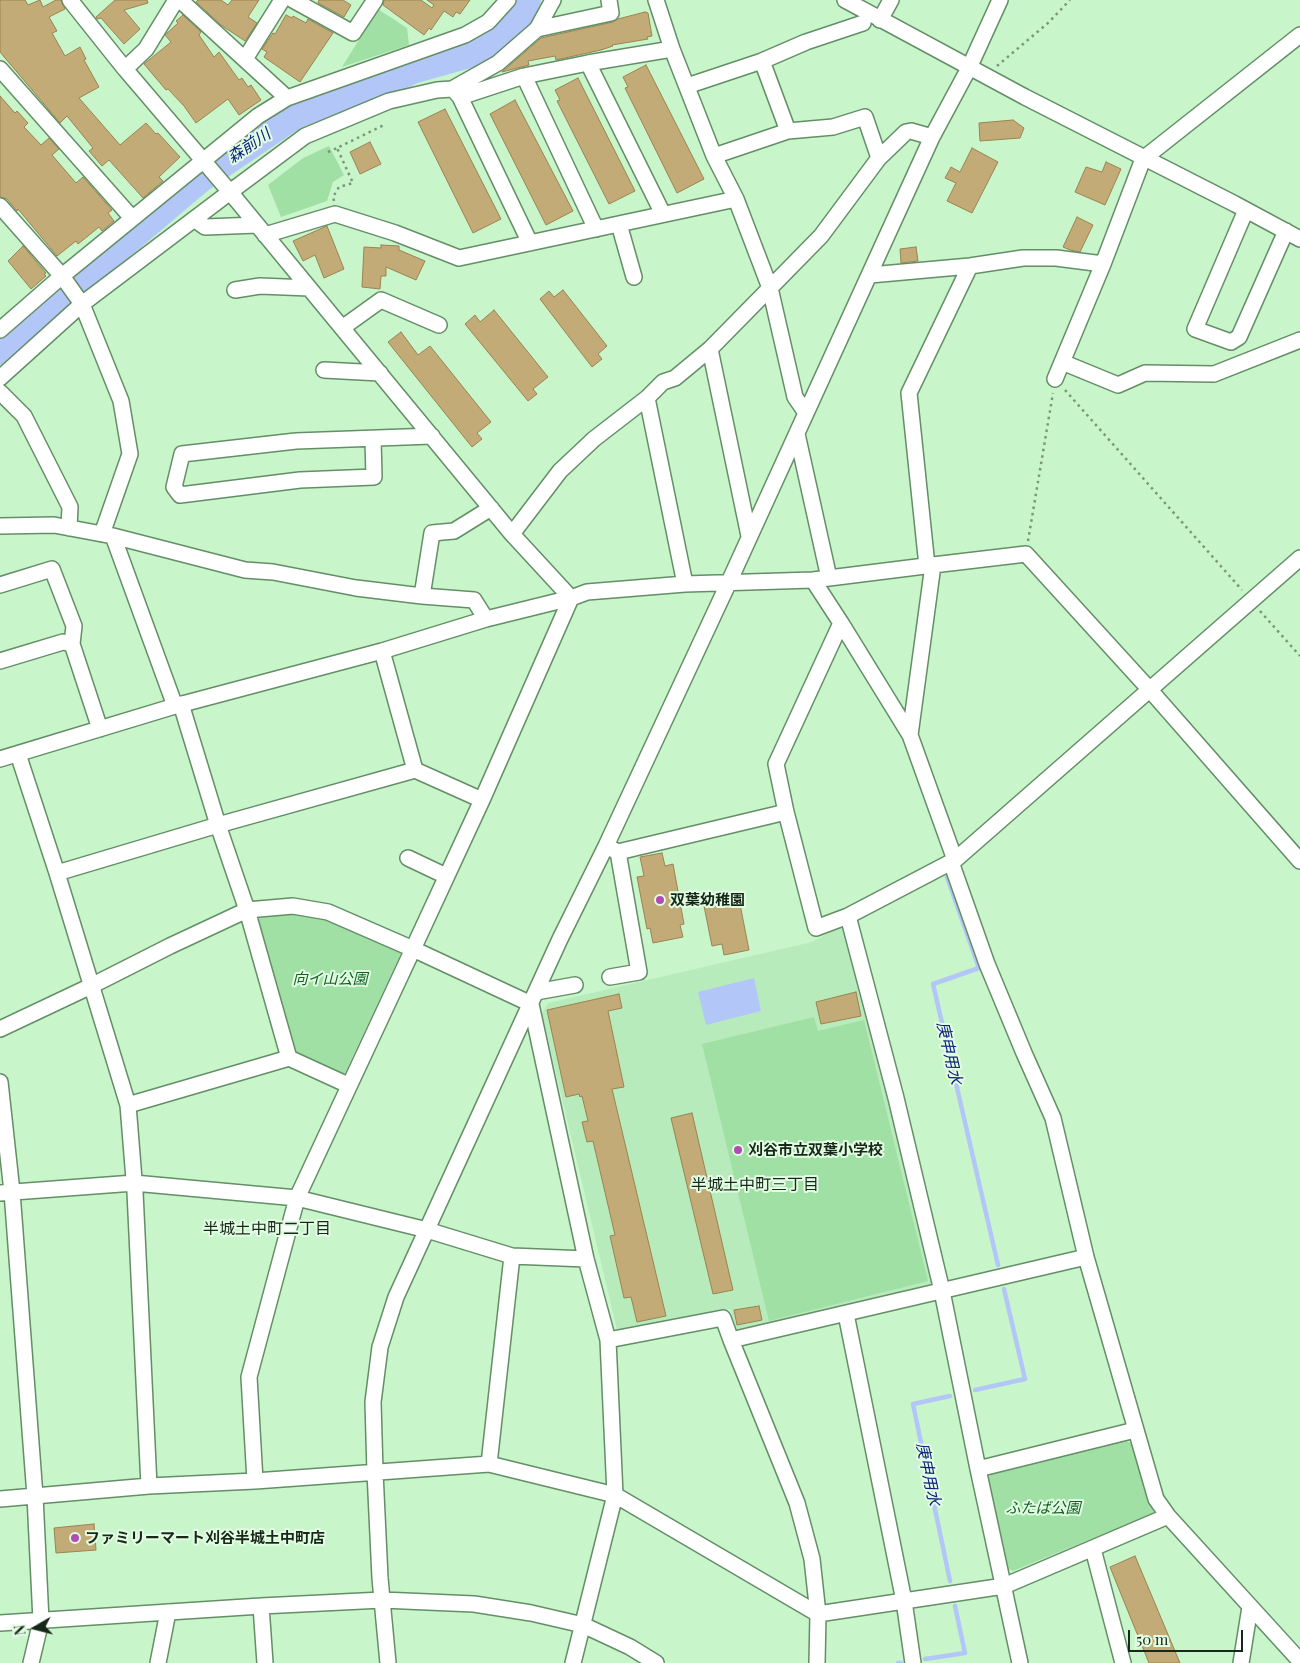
<!DOCTYPE html>
<meta charset="utf-8">
<style>
body{margin:0}
#map{position:relative;width:1300px;height:1663px;overflow:hidden;background:#c8f5ca;font-family:"Playfair Display",serif}
canvas{display:block}
.north{position:absolute;left:10px;top:1603px;width:50px;height:50px;-webkit-text-stroke:4px #e2fde3;paint-order:stroke;rotate:262deg;font-size:14px;font-weight:700;line-height:20px;text-align:center;color:#172818}
.north::after{content:'';display:block;margin:auto;width:18px;height:22px;background:#172818;clip-path:polygon(50% 0,100% 100%,50% 72%,0 100%)}
.scale{position:absolute;left:1128px;top:1630px;width:115px;height:22px;box-sizing:border-box;border:2px solid #172818;border-top:0;padding-left:6px;font-size:15px;line-height:18px;white-space:nowrap;color:#172818;-webkit-text-stroke:4px #e2fde3;paint-order:stroke}
</style>
<div id="map">
<canvas width="1300" height="1663"></canvas>
<div class="north">N</div>
<div class="scale">50 m</div>
</div>
<script>
const g = document.querySelector('canvas').getContext('2d');
g.lineJoin = 'round';
function fillPath(path, color) {
  g.fillStyle = color;
  g.fill(path, 'evenodd');
}
function poly(rows) {
  const path = new Path2D();
  for (const r of rows) {
    path.moveTo(r[0], r[1]);
    for (let i = 2; i < r.length; i += 2) path.lineTo(r[i], r[i + 1]);
  }
  return path;
}
function trace(path, color, width, dash) {
  g.strokeStyle = color;
  g.lineWidth = width;
  g.lineCap = dash ? 'butt' : 'round';
  g.setLineDash(dash || []);
  g.stroke(path);
}
function label(font, color, halo, rows, align = 'center') {
  g.font = font + ' "Playfair Display","Noto Sans JP",serif';
  g.lineWidth = 4;
  g.setLineDash([]);
  g.textBaseline = 'middle';
  g.strokeStyle = halo;
  g.fillStyle = color;
  for (const [text, x, y, turn = 0] of rows) {
    g.save();
    g.translate(x, y);
    g.rotate((+turn || 0) * Math.PI / 180);
    g.textAlign = isNaN(turn) ? turn : align;
    if (halo) g.strokeText(text, 0, 0);
    g.fillText(text, 0, 0);
    g.restore();
  }
}
fillPath(poly([
 [841,926,849,927,933,1285,737,1331,730,1309,618,1334,542,1014,548,1003,812,942]
]), '#b8ebbb');
fillPath(poly([
 [378,9,407,28,409,45,342,67],
 [329,146,344,175,333,182,327,201,281,217,268,185,303,158],
 [293,912,327,919,401,953,344,1075,296,1053,256,915],
 [814,1017,818,1031,864,1020,928,1281,769,1321,702,1044],
 [1125,1440,1132,1444,1144,1488,1154,1513,1013,1571,1006,1568,988,1478,993,1471]
]), '#a0e0a4');
fillPath(poly([
 [754,978,761,1011,706,1025,698,992]
]), '#b2c7f8');
trace(poly([
 [947,877,979,968,933,984,998,1265],
 [975,1390,1025,1379,1004,1289],
 [950,1581,913,1404,950,1396],
 [925,1659,965,1653,955,1606],
 [898,1663,901,1663]
]), '#b2c7f8', 4.5);
trace(poly([
 [0,351,58,299,200,179,295,115,326,103,382,86,412,70,476,52,495,42,516,23,527,0]
]), '#b2c7f8', 28);
const building = poly([
 [0,0,25,0,28,5,40,0,43,7,56,0,61,0,65,9,49,17,57,31,52,33,65,56,80,47,86,59,84,60,99,87,79,98,120,145,146,123,156,134,158,133,180,157,159,177,163,181,143,198,109,160,102,166,89,151,93,148,67,116,60,123,0,52,0,0],
 [115,0,147,0,148,3,124,10,140,29,124,44,101,18,97,19,96,17,115,0],
 [198,0,221,0,228,5,232,0,259,0,248,17,257,23,245,41,221,25,196,2,198,0],
 [319,0,343,0,351,5,344,17,318,3,319,0],
 [384,0,421,0,432,8,434,5,427,0,470,0,460,14,456,12,453,17,444,11,431,30,429,28,424,35,383,5,384,0],
 [645,12,648,13,652,36,647,37,648,39,612,45,613,46,601,50,556,60,555,56,528,61,529,65,502,72,541,38,613,22,618,19,645,12],
 [183,15,201,32,199,35,214,57,219,52,239,80,242,78,248,87,251,85,261,100,239,115,228,99,196,123,184,106,168,89,166,90,144,64,171,42,165,35,178,23,176,21,183,15],
 [286,15,292,18,293,16,306,23,308,19,333,33,300,82,264,57,267,52,262,49,273,33,275,34,286,15],
 [646,65,704,179,677,193,625,88,628,87,623,77,646,65],
 [578,78,635,191,609,204,557,101,560,100,555,90,578,78],
 [0,96,15,113,17,111,28,123,24,127,41,145,49,138,59,149,52,155,76,183,83,177,112,210,108,213,114,221,102,231,99,227,78,244,76,241,57,256,18,209,17,211,7,199,0,197,0,96],
 [515,100,573,211,546,225,490,114,515,100],
 [445,109,501,219,473,233,418,122,445,109],
 [1013,120,1024,128,1020,138,980,141,979,123,1013,120],
 [370,142,381,164,360,174,350,152,370,142],
 [972,148,998,162,972,213,947,201,956,183,945,178,951,167,960,172,972,148],
 [1106,162,1121,169,1105,205,1075,192,1086,167,1102,172,1106,162],
 [1077,217,1093,225,1080,252,1070,250,1063,247,1077,217],
 [327,226,344,269,324,278,315,255,303,261,293,241,327,226],
 [381,245,399,246,399,250,425,261,416,280,386,267,386,276,381,276,380,289,362,287,364,247,381,248,381,245],
 [23,246,46,273,44,274,46,276,31,289,8,261,23,246],
 [916,247,918,261,901,263,900,249,916,247],
 [563,290,607,346,598,354,602,359,592,367,540,299,549,291,554,297,563,290],
 [494,310,548,377,533,389,537,394,528,401,465,324,475,315,480,322,494,310],
 [401,332,418,355,430,346,491,422,477,433,482,439,472,447,388,342,401,332],
 [662,853,665,866,673,864,684,924,680,925,683,937,653,943,650,928,647,929,637,877,644,876,640,857,662,853],
 [738,894,749,950,724,955,722,944,712,946,703,901,738,894],
 [856,992,861,1016,821,1024,816,1002,856,992],
 [619,994,622,1008,608,1011,624,1087,612,1089,666,1316,637,1322,631,1297,624,1298,610,1236,615,1235,593,1141,587,1142,582,1122,588,1121,582,1096,580,1097,579,1094,566,1097,547,1010,619,994],
 [692,1113,733,1290,713,1294,671,1118,692,1113],
 [759,1306,762,1320,737,1325,734,1310,759,1306],
 [94,1524,96,1550,56,1553,54,1528,94,1524],
 [1135,1556,1180,1663,1149,1663,1110,1567,1135,1556]
]);
fillPath(building, '#c2ab76');
trace(building, '#9a8351', 1);
const minor = poly([
 [70,0,125,69],
 [176,0,146,49,125,69,230,192,305,136,389,101,437,90,452,89,498,63,537,29,553,0],
 [180,0,287,98],
 [293,0,353,33,375,0],
 [656,0,672,49,714,156,736,199,770,288,795,397,806,413],
 [845,0,1025,97,1235,204,1300,239],
 [880,20,891,0],
 [537,29,611,13,609,0],
 [245,59,282,0],
 [762,61,806,42,863,23],
 [588,63,663,214],
 [0,69,132,218],
 [524,76,596,229],
 [687,86,762,61,788,131],
 [454,90,460,97,530,243],
 [460,97,524,76,588,63,672,49],
 [714,156,788,131,833,127,865,117,879,158],
 [0,206,62,276,82,304,121,401,130,454,102,534],
 [1246,210,1195,329,1231,342,1239,337,1286,231],
 [194,219,205,227,257,225],
 [619,224,634,277],
 [265,235,335,214,395,233,459,258,736,199],
 [870,275,970,266,1023,258,1056,258,1103,264],
 [235,290,260,286,309,288],
 [342,328,381,300,439,325],
 [0,330,62,276,258,116,287,98,465,35,488,22,508,0],
 [710,349,749,536],
 [1062,362,1118,385,1145,373,1214,374,1300,340],
 [324,370,380,373],
 [0,378,82,304,230,192,512,534,571,598,486,619,382,651,175,706,0,759],
 [1055,379,1103,264,1143,159,1300,35],
 [0,392,24,416,70,507,69,528],
 [647,398,685,584],
 [797,434,829,578],
 [373,439,374,477,300,480,180,495,174,487,182,454,296,441,432,436],
 [0,526,54,525,113,536,245,570,273,572,356,588,422,596,474,600,486,619],
 [512,534,560,471,594,439,647,398,663,382,675,378,710,349,770,288,821,236,879,158,906,132,911,131,932,137],
 [113,536,175,706],
 [933,565,813,580,685,584,587,592,571,598,482,800,413,949,531,1004,586,1259,608,1340,723,1318,731,1340,1086,1257],
 [927,566,909,393,970,266],
 [813,580,841,623],
 [0,585,52,569,74,626,72,644,100,729],
 [422,596,432,533,454,531,491,508],
 [382,651,415,770],
 [0,661,63,642,72,644],
 [181,704,218,825,247,910,289,1058],
 [18,754,57,873,128,1105],
 [786,812,776,764,841,623,910,735],
 [606,846,618,852,786,812,816,928,848,916,955,860,1300,558],
 [408,858,446,876],
 [955,860,910,735,933,565,1026,554,1150,690,1300,861],
 [951,862,987,964,1024,1053,1053,1118,1086,1257,1156,1499,1168,1516,1300,1661],
 [57,873,218,825,415,770,482,800],
 [848,916,896,1098,942,1291,978,1469,1020,1663],
 [610,977,639,972,618,852],
 [536,992,575,985],
 [0,1029,91,986,170,946,247,910,293,906,328,912,413,949,297,1198,249,1377,255,1481,489,1464,615,1495,818,1614,904,1601,846,1314],
 [0,1082,12,1192,35,1496,41,1621,31,1663],
 [0,1193,134,1183,297,1198,427,1230,512,1256,586,1259],
 [731,1340,797,1503,812,1559,818,1614,817,1663],
 [489,1464,512,1256],
 [978,1469,1135,1430],
 [149,1486,135,1192,128,1105,289,1058,348,1085],
 [0,1499,149,1486,255,1481],
 [1093,1549,1123,1663],
 [261,1606,265,1663],
 [0,1623,261,1606,382,1600,474,1604,531,1613,583,1625,630,1647,656,1663],
 [158,1663,168,1612],
 [388,1663,380,1578,375,1472,373,1402,380,1347,396,1297,560,939,606,846,729,582,932,137,969,68,1000,0],
 [573,1663,615,1495,608,1340],
 [913,1663,904,1601,1004,1586,1168,1516],
 [1241,1663,1250,1607]
]);
trace(minor, '#648e67', 18);
trace(poly([
 [997,66,1048,23,1070,0],
 [328,152,337,148],
 [334,201,333,197,339,187,353,183,337,148,386,124],
 [1065,390,1242,590],
 [1028,541,1053,393],
 [1260,611,1300,656]
]), '#789879', 2.5, [2.5, 4]);
trace(minor, '#fff', 15);
for (const [x, y, r, color] of [
 [660,900,5,"#b04db4"],
 [738,1150,5,"#b04db4"],
 [75,1538,5,"#b04db4"]
]) {
  const dot = new Path2D();
  dot.arc(x, y, r, 0, 2 * Math.PI);
  g.fillStyle = color;
  g.fill(dot);
  trace(dot, '#e2fde3', 2);
}
label('bold 15px', '#172818', '#e2fde3', [
 ["双葉幼稚園",670,900],
 ["刈谷市立双葉小学校",748,1150],
 ["ファミリーマート刈谷半城土中町店",85,1538]
], 'left');
label('italic 15px', '#126122', '#e2fde3', [
 ["向イ山公園",330,979],
 ["ふたば公園",1043,1508]
]);
label('italic 16px', '#0d227b', '#e2fde3', [
 ["森前川",249,146,-34],
 ["庚申用水",949,1053,77],
 ["庚申用水",928,1474,78]
]);
label('16px', '#172818', '#e2fde3', [
 ["半城土中町三丁目",755,1185],
 ["半城土中町二丁目",267,1229]
]);
</script>
